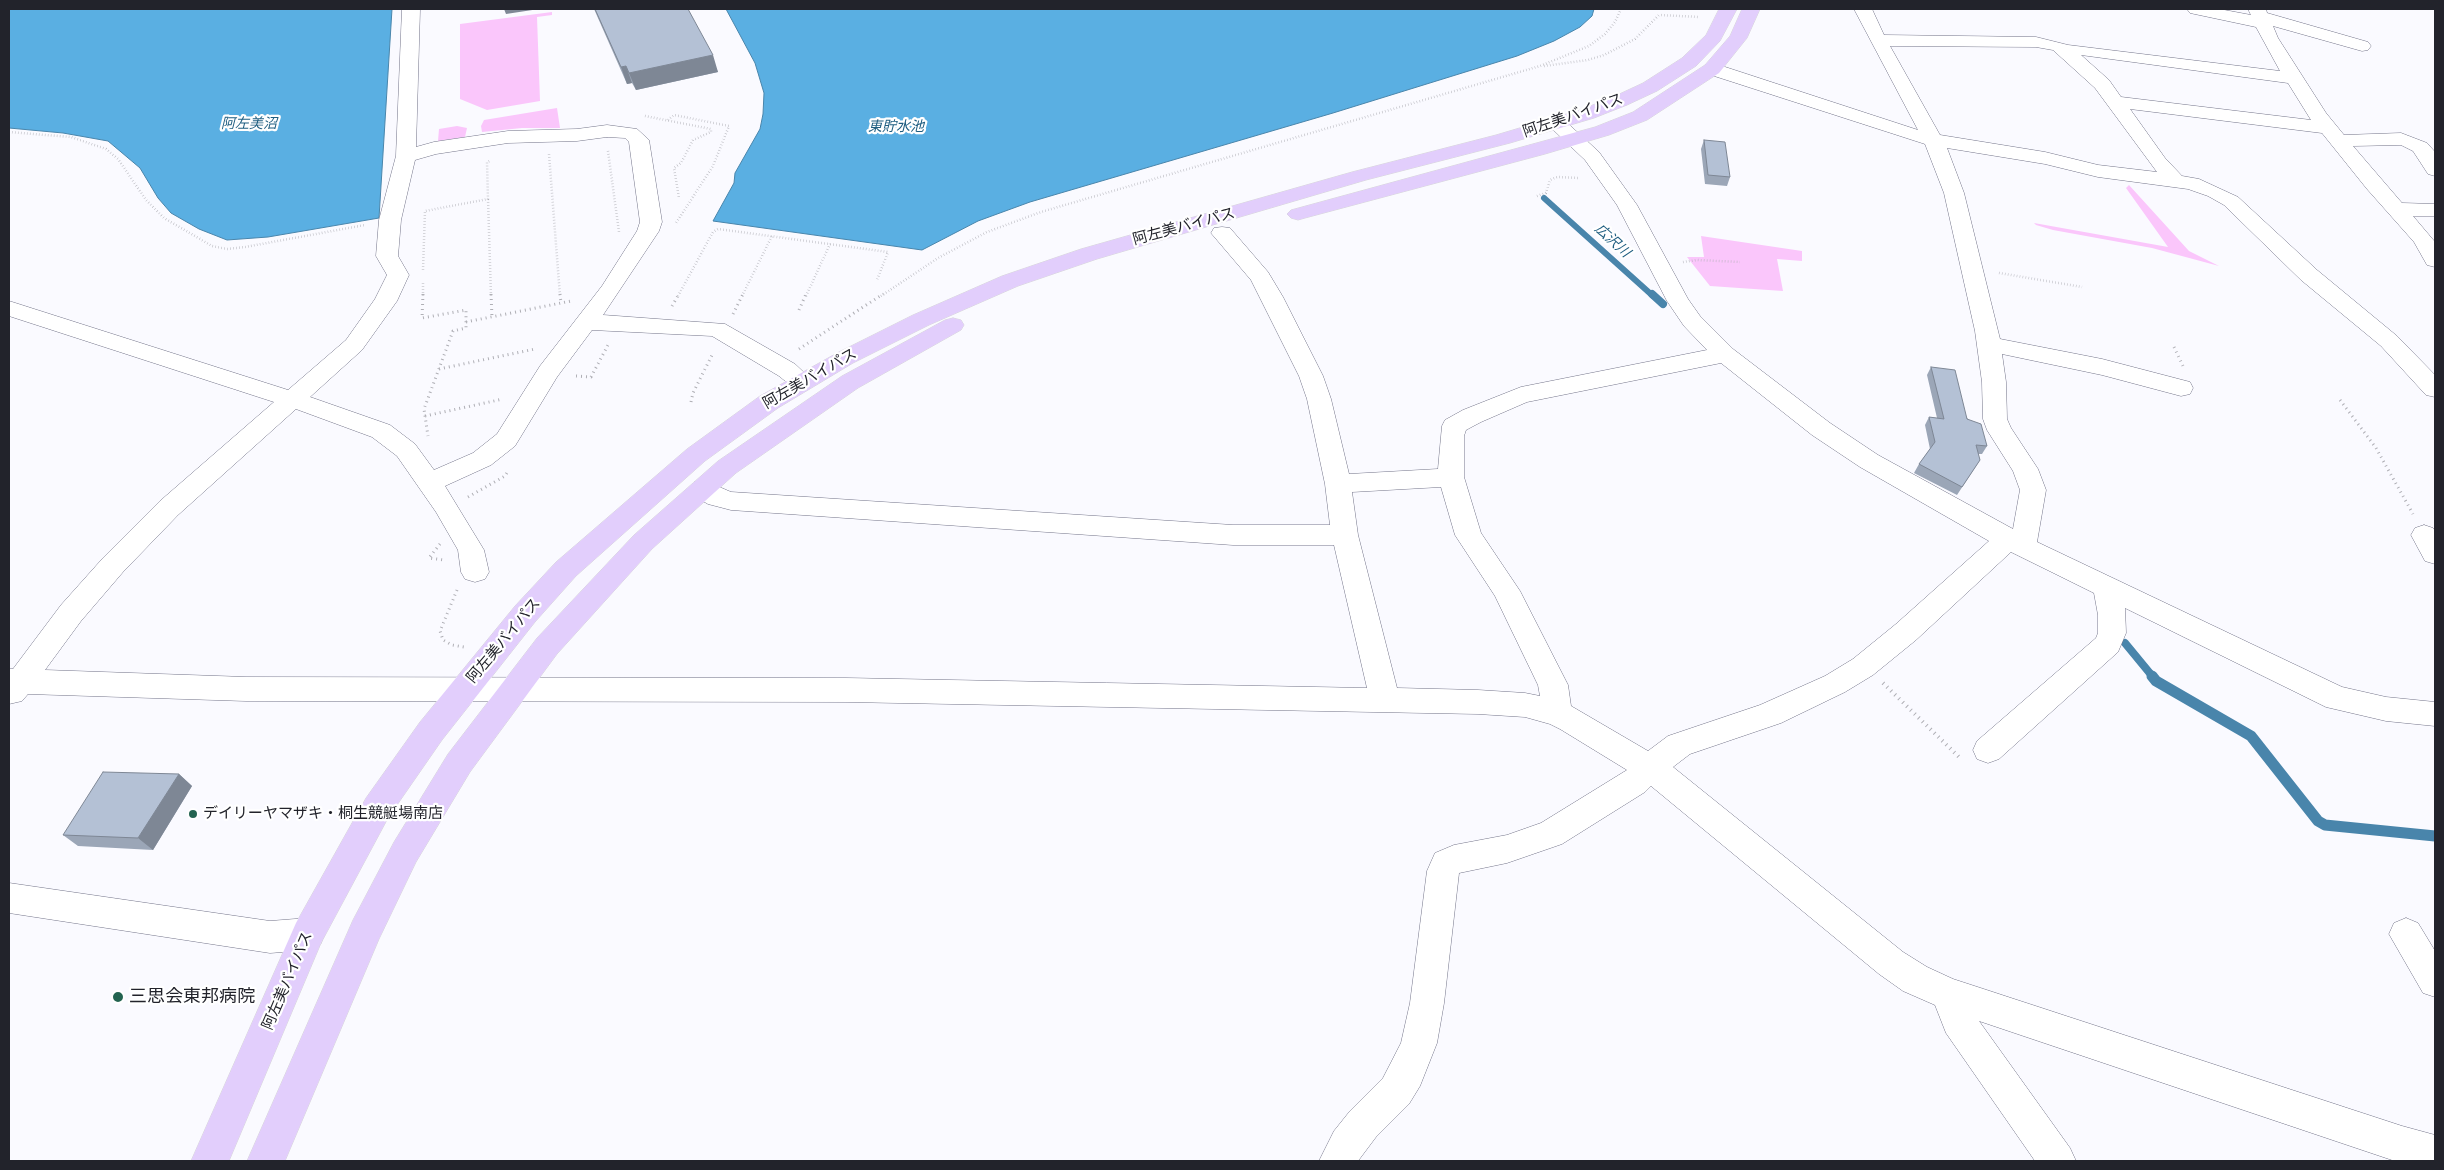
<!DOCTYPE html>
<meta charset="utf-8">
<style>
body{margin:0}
#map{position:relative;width:2444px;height:1170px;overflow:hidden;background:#fafaff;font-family:"DM Sans",sans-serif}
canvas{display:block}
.frame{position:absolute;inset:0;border:10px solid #22232b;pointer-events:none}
</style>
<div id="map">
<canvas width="2444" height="1170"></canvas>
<div class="frame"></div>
</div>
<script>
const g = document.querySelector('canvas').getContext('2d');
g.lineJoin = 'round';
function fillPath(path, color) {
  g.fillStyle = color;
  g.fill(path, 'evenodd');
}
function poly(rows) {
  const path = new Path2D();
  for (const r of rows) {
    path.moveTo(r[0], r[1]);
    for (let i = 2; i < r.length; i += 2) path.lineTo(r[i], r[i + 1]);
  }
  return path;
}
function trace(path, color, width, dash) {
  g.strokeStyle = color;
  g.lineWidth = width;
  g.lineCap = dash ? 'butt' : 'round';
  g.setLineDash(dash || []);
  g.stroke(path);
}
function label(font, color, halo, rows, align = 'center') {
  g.font = font + ' "DM Sans","Noto Sans JP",sans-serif';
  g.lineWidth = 4.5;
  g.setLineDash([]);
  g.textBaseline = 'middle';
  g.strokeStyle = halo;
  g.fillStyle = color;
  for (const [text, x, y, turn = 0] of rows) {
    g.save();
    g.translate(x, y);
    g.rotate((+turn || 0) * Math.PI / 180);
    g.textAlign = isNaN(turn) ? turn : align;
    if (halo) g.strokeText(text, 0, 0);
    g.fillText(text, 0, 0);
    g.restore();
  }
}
fillPath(poly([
 [552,12,552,15,537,17,540,101,487,110,460,99,460,24],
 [557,108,560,128,522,128,482,132,481,126,484,120],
 [457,126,467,128,465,137,438,141,439,129],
 [2129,185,2189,251,2219,266,2152,248,2053,230,2036,225,2034,223,2168,247,2126,188],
 [1701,236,1802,251,1802,261,1777,259,1783,291,1710,286,1687,257,1704,257]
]), '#fac6fb');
const water = poly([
 [9,9,392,9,379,218,268,237,227,240,199,229,171,213,158,198,140,168,108,141,63,133,9,128,9,9],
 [726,9,1594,9,1592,16,1580,27,1554,41,1517,56,1333,113,1030,202,978,221,922,250,713,221,734,183,735,173,760,129,763,114,764,93,755,63,726,9]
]);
fillPath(water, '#5aafe2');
trace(water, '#4985ab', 1);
trace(poly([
 [1544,198,1653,296]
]), '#4985ab', 6);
trace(poly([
 [1652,294,1663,304],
 [2125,643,2153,677]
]), '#4985ab', 8);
trace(poly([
 [2152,676,2156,681,2251,736,2318,821,2325,825,2435,836]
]), '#4985ab', 11);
const minor = poly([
 [402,9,420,9,416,147,434,142,508,131,577,129,607,125,637,129,649,140,662,222,659,231,603,315,725,324,795,364,814,382,810,388,802,390,794,388,779,376,712,336,592,330,557,377,515,446,491,465,445,486,484,550,489,572,485,579,475,582,465,579,461,572,458,550,436,512,397,456,372,437,296,409,178,515,123,572,81,621,45,670,246,677,846,678,1367,688,1334,545,1233,545,731,510,708,504,694,496,690,489,694,482,703,480,731,492,1233,525,1330,525,1325,484,1307,399,1299,376,1251,280,1211,233,1214,228,1222,227,1230,228,1268,272,1283,297,1323,376,1331,399,1349,474,1438,469,1442,426,1445,420,1463,410,1521,387,1707,350,1684,326,1667,301,1617,205,1585,160,1546,123,1549,119,1556,117,1563,119,1599,152,1637,205,1688,299,1700,316,1733,349,1830,423,1878,455,2013,529,2020,490,2013,471,1987,430,1983,419,1982,382,1975,331,1944,193,1925,144,1705,73,1703,69,1705,65,1719,65,1918,130,1854,9,1872,9,1884,35,2036,37,2068,45,2280,71,2256,27,2190,13,2187,9,2219,9,2251,15,2248,9,2266,9,2267,13,2368,42,2371,46,2368,50,2362,51,2273,26,2278,38,2326,113,2344,135,2401,133,2427,143,2435,152,2435,176,2428,174,2413,151,2401,145,2353,146,2402,203,2435,204,2435,216,2413,216,2435,242,2435,267,2427,265,2414,242,2367,189,2322,133,2130,109,2165,158,2182,176,2199,179,2238,197,2317,270,2397,336,2435,375,2435,397,2426,395,2381,346,2301,280,2224,205,2208,196,2188,189,2098,177,2045,164,1947,148,1964,193,2000,339,2102,359,2190,382,2193,388,2190,394,2181,396,2102,375,2002,354,2006,382,2007,419,2011,428,2038,469,2046,490,2037,542,2342,687,2386,697,2435,702,2435,726,2386,721,2326,707,2125,608,2126,633,2118,652,1999,759,1988,763,1977,759,1973,750,1977,741,2096,638,2098,633,2098,615,2094,593,2011,552,1916,640,1873,675,1845,692,1781,723,1690,754,1673,767,1903,952,1927,967,1953,979,2402,1126,2435,1135,2435,1161,2395,1161,1979,1021,2070,1148,2076,1161,2035,1161,1946,1033,1935,1005,1903,991,1879,974,1651,786,1645,792,1562,844,1507,863,1459,873,1444,1003,1437,1043,1420,1086,1409,1104,1376,1137,1358,1161,1319,1161,1334,1131,1350,1111,1383,1078,1401,1043,1410,1003,1427,871,1435,853,1454,845,1507,835,1541,823,1627,770,1560,729,1550,724,1525,717,1478,714,846,702,246,701,28,694,22,701,9,704,9,669,13,669,61,605,103,558,160,501,274,402,9,316,9,301,288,390,346,340,375,299,387,275,376,256,379,220,396,156,402,9],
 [1890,46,2036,47,2053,50,2095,88,2157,172,2098,165,2045,152,1940,135,1890,46],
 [2081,55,2288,83,2311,120,2121,97,2109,80,2081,55],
 [607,137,625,138,629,142,640,222,637,231,602,286,540,366,497,434,473,453,434,470,415,444,390,425,310,397,362,350,397,301,409,275,398,256,401,220,415,160,436,154,508,143,577,141,607,137],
 [1721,363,1812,435,1860,467,1989,541,1896,624,1853,659,1825,676,1760,705,1668,736,1648,751,1571,706,1568,685,1520,591,1481,533,1464,477,1464,436,1466,430,1481,422,1527,402,1721,363],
 [1441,487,1455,535,1495,596,1538,685,1540,696,1525,693,1478,690,1397,688,1358,535,1352,492,1441,487],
 [2424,525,2433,528,2435,531,2435,564,2425,561,2411,535,2415,528,2424,525],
 [9,883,270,921,308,918,320,923,325,934,320,945,308,950,270,953,9,913,9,883],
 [2406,918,2418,923,2435,951,2435,997,2423,993,2389,934,2394,923,2406,918]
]);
const major = poly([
 [1719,9,1737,9,1720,41,1696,66,1657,91,1627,105,1594,118,1510,143,1366,180,1097,259,1018,286,929,325,853,363,778,408,705,461,576,576,535,622,442,740,388,818,321,943,229,1161,191,1161,296,923,366,798,420,722,515,606,556,562,687,449,760,396,837,353,913,315,1002,276,1081,249,1352,172,1496,135,1580,110,1613,97,1643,83,1682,58,1706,35,1719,9],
 [1742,9,1760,9,1747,38,1719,73,1647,120,1609,135,1545,154,1305,218,1298,220,1291,218,1287,214,1291,210,1595,127,1633,112,1705,65,1730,36,1742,9],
 [953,318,961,320,964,325,961,330,858,388,736,473,652,549,557,654,470,772,416,862,379,939,285,1161,247,1161,353,920,394,842,448,754,537,638,634,535,718,461,842,376,945,320,953,318]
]);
trace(minor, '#74758a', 1);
trace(major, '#d7d7d9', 1);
trace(poly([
 [1544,66,1588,60,1604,55,1635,39,1659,15,1699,17],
 [645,116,711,129,711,132,693,140,681,163,674,168,679,198],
 [668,120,674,115,729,126,713,166,676,223],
 [9,132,71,137,106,149,118,159,146,200,164,218,212,246,227,249,245,247,365,225],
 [608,151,619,232],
 [549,154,560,296],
 [1537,196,1546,193,1550,180,1557,177,1580,178],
 [488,199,491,296],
 [1683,262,1697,260,1740,262],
 [423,270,425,211,488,199,487,162,490,161],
 [1999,273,2082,287],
 [423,296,423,282],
 [678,296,713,232,718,229,888,252,877,280],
 [742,296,772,236],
 [806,296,830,244],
 [881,296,938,258,987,232,1041,212,1540,66,1589,46,1605,34,1615,22,1621,9]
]), '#afafb5', 2.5, [0.5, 2.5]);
trace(poly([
 [423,294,422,318,466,310,466,328,453,331,424,409,428,436],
 [491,294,492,317],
 [560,294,561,303],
 [672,306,679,294],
 [799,310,806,294],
 [733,314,743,294],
 [466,322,571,301],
 [2174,347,2183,366],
 [799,349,883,294],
 [439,369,535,349],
 [576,376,591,377,608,345],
 [2340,400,2376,448,2413,514],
 [691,402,693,393,713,353],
 [425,416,503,399],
 [468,497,505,476,508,471],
 [440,544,429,558,444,560],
 [457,590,440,631,443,640,452,645,464,647]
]), '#afafb5', 3, [1, 4]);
trace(poly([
 [1883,683,1959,757]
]), '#afafb5', 4, [1, 4.5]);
fillPath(minor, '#fff');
fillPath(major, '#e2cefc');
fillPath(poly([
 [594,9,688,9,718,72,636,90,632,83,627,84],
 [1704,140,1730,177,1727,186,1705,184,1701,149],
 [1931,367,1987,446,1982,454,1978,454,1980,460,1957,495,1914,473,1919,464,1930,449,1925,425,1929,417,1937,418,1927,375],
 [179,774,192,786,153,850,78,846,63,835]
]), '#9ba6b7');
fillPath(poly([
 [504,9,539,9,506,14],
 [713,55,718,72,636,90,629,73],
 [626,66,632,83,627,84,621,67],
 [179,774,192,786,153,850,138,838]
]), '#7e8795');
const building = poly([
 [595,9,688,9,713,55,629,73,626,66,621,67,595,9],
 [1704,140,1725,142,1730,177,1708,175,1704,140],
 [1931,367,1955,370,1967,419,1981,424,1987,446,1976,445,1980,460,1962,487,1919,464,1935,442,1929,417,1944,419,1931,367],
 [103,772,179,774,138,838,63,835,103,772]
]);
fillPath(building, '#b4c1d5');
trace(building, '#7e8795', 1);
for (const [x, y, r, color] of [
 [193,814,5,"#236350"],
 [118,997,6,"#236350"]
]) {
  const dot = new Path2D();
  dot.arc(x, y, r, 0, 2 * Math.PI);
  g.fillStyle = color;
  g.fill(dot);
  trace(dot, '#fff', 2);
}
label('italic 14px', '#1e5d80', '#fff', [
 ["阿左美沼",249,124],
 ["東貯水池",896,127],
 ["広沢川",1612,241,42]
]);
label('15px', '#22232b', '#fff', [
 ["阿左美バイパス",1573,116,-19],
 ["阿左美バイパス",1184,227,-15],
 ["阿左美バイパス",810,379,-30],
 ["阿左美バイパス",504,641,-50],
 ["阿左美バイパス",288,981,-67]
]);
label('15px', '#22232b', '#fff', [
 ["デイリーヤマザキ・桐生競艇場南店",203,814]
], 'left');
label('18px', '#22232b', '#fff', [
 ["三思会東邦病院",129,997]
], 'left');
</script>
